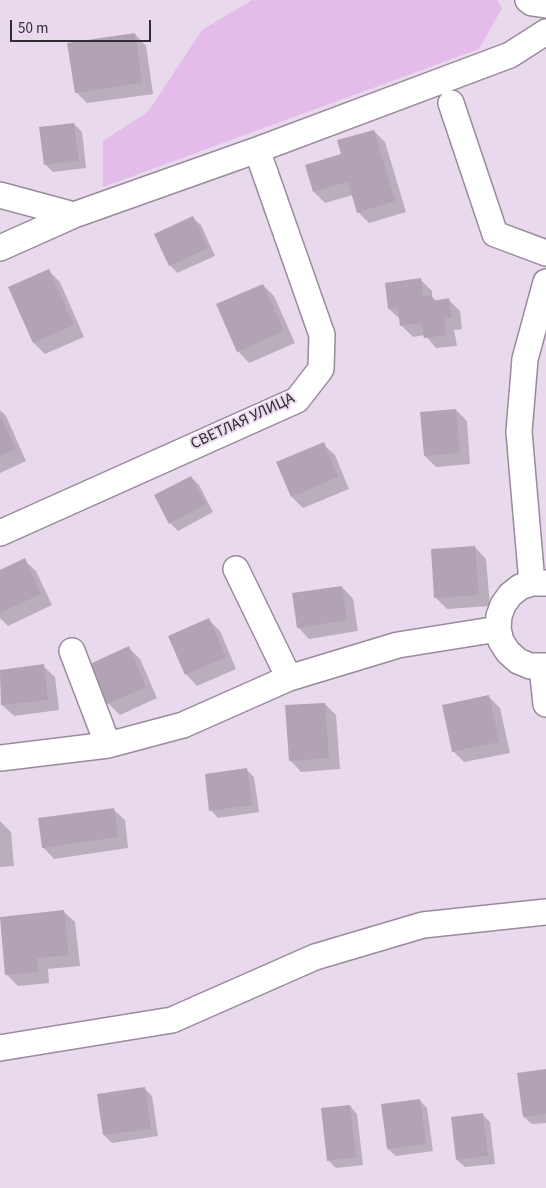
<!DOCTYPE html>
<meta charset="utf-8">
<style>
body{margin:0}
#map{position:relative;width:546px;height:1188px;overflow:hidden;background:#e9d9ec;font-family:"Source Sans 3",sans-serif}
canvas{display:block}
.scale{position:absolute;left:10px;top:20px;width:141px;height:22px;box-sizing:border-box;border:2px solid #322c34;border-top:0;padding-left:6px;font-size:15px;line-height:18px;white-space:nowrap;color:#322c34;-webkit-text-stroke:4px #e9d9ec;paint-order:stroke}
</style>
<div id="map">
<canvas width="546" height="1188"></canvas>
<div class="scale">50 m</div>
</div>
<script>
const g = document.querySelector('canvas').getContext('2d');
g.lineJoin = 'round';
function fillPath(path, color) {
  g.fillStyle = color;
  g.fill(path, 'evenodd');
}
function poly(rows) {
  const path = new Path2D();
  for (const r of rows) {
    path.moveTo(r[0], r[1]);
    for (let i = 2; i < r.length; i += 2) path.lineTo(r[i], r[i + 1]);
  }
  return path;
}
function trace(path, color, width, dash) {
  g.strokeStyle = color;
  g.lineWidth = width;
  g.lineCap = dash ? 'butt' : 'round';
  g.setLineDash(dash || []);
  g.stroke(path);
}
function label(font, color, halo, rows, align = 'center') {
  g.font = font + ' "Source Sans 3",sans-serif';
  g.lineWidth = 4;
  g.setLineDash([]);
  g.textBaseline = 'middle';
  g.strokeStyle = halo;
  g.fillStyle = color;
  for (const [text, x, y, turn = 0] of rows) {
    g.save();
    g.translate(x, y);
    g.rotate((+turn || 0) * Math.PI / 180);
    g.textAlign = isNaN(turn) ? turn : align;
    if (halo) g.strokeText(text, 0, 0);
    g.fillText(text, 0, 0);
    g.restore();
  }
}
fillPath(poly([
 [252,0,497,0,502,8,479,49,103,187,103,141,148,112,202,30]
]), '#e3bcea');
fillPath(poly([
 [135,34,146,46,153,94,87,103,76,92],
 [74,124,82,132,86,168,53,172,45,164],
 [374,131,385,142,406,212,369,223,358,212,353,195,325,203,314,192,343,155],
 [193,218,201,225,215,256,177,273,170,265],
 [49,271,60,282,84,337,45,354,34,343,10,288],
 [420,279,432,291,432,297,437,301,449,300,460,311,462,329,454,330,457,346,436,348,425,335,413,337,401,325,401,320,389,309],
 [263,285,274,296,295,343,249,363,238,351],
 [0,410,6,416,26,461,0,473],
 [456,410,467,421,470,464,436,467,425,456],
 [323,444,335,455,349,489,303,508,292,497],
 [191,477,199,485,213,512,178,531,170,523],
 [475,547,486,559,490,606,447,609,436,598],
 [24,560,36,571,52,605,8,626,0,618,0,571],
 [342,587,353,599,358,631,309,639,298,627],
 [209,620,220,631,236,669,197,686,186,674],
 [129,648,140,659,157,698,120,715,108,703],
 [43,666,55,677,59,710,14,716,2,705,0,671],
 [489,697,500,708,510,753,464,762,453,751],
 [325,704,336,715,340,769,301,772,290,760],
 [247,770,254,777,259,812,218,818,211,810],
 [113,809,125,820,128,848,54,859,43,847],
 [0,821,11,832,14,866,0,867],
 [63,911,75,922,80,966,48,969,49,983,18,986,7,975],
 [546,1070,546,1123,532,1124,524,1117],
 [145,1089,152,1096,158,1136,112,1143,104,1135,99,1095],
 [419,1100,427,1108,433,1151,396,1156,388,1149],
 [350,1106,357,1114,363,1165,336,1168,328,1160],
 [483,1115,490,1122,495,1164,465,1167,457,1160]
]), '#0003');
fillPath(poly([
 [135,33,142,83,75,93,67,43],
 [74,123,79,161,44,165,39,127],
 [374,130,395,201,357,213,348,182,313,192,305,165,341,154,337,140],
 [193,216,208,248,169,266,154,234],
 [49,269,74,325,33,343,8,287],
 [421,278,423,297,432,295,433,301,449,298,452,318,444,319,446,335,424,338,422,323,400,326,398,308,388,309,385,283],
 [263,284,284,331,237,352,216,304],
 [456,409,460,453,424,456,420,412],
 [0,414,16,449,0,456],
 [324,442,338,477,291,497,276,462],
 [191,476,206,504,169,524,154,495],
 [475,546,479,595,434,598,431,549],
 [25,558,41,594,0,613,0,570],
 [342,586,347,620,297,628,292,593],
 [209,618,226,657,185,675,168,636],
 [129,646,146,687,107,704,90,664],
 [44,664,48,700,1,705,0,670],
 [489,695,499,742,452,752,442,705],
 [325,703,329,758,289,761,285,705],
 [247,768,252,805,209,811,205,774],
 [114,808,118,837,42,848,38,818],
 [64,910,69,955,37,958,39,972,5,975,0,917],
 [546,1069,546,1114,523,1117,517,1073],
 [145,1087,151,1129,103,1135,97,1094],
 [420,1099,426,1144,387,1149,381,1104],
 [350,1105,356,1157,327,1161,321,1108],
 [483,1113,488,1156,456,1160,451,1117]
]), '#b1a2b4');
const minor = poly([
 [528,0,532,3,546,5],
 [451,103,495,234,546,253],
 [0,195,74,215,257,150,510,55,546,32],
 [0,248,74,215],
 [0,533,297,400,321,369,322,335,257,150],
 [236,569,289,678],
 [532,583,519,432,525,359,546,282],
 [546,583,532,583,520,587,510,595,503,605,499,616,498,629,501,641,508,652,518,661,530,666,546,666],
 [72,651,108,745],
 [542,667,546,704],
 [0,758,108,745,183,725,289,678,398,645,498,629],
 [0,1048,172,1020,315,957,423,925,546,912]
]);
trace(minor, '#998a9c', 28);
trace(minor, '#fff', 25);
label('16px', '#322c34', '#e9d9ec', [
 ["СВЕТЛАЯ УЛИЦА",243,422,-25]
]);
</script>
